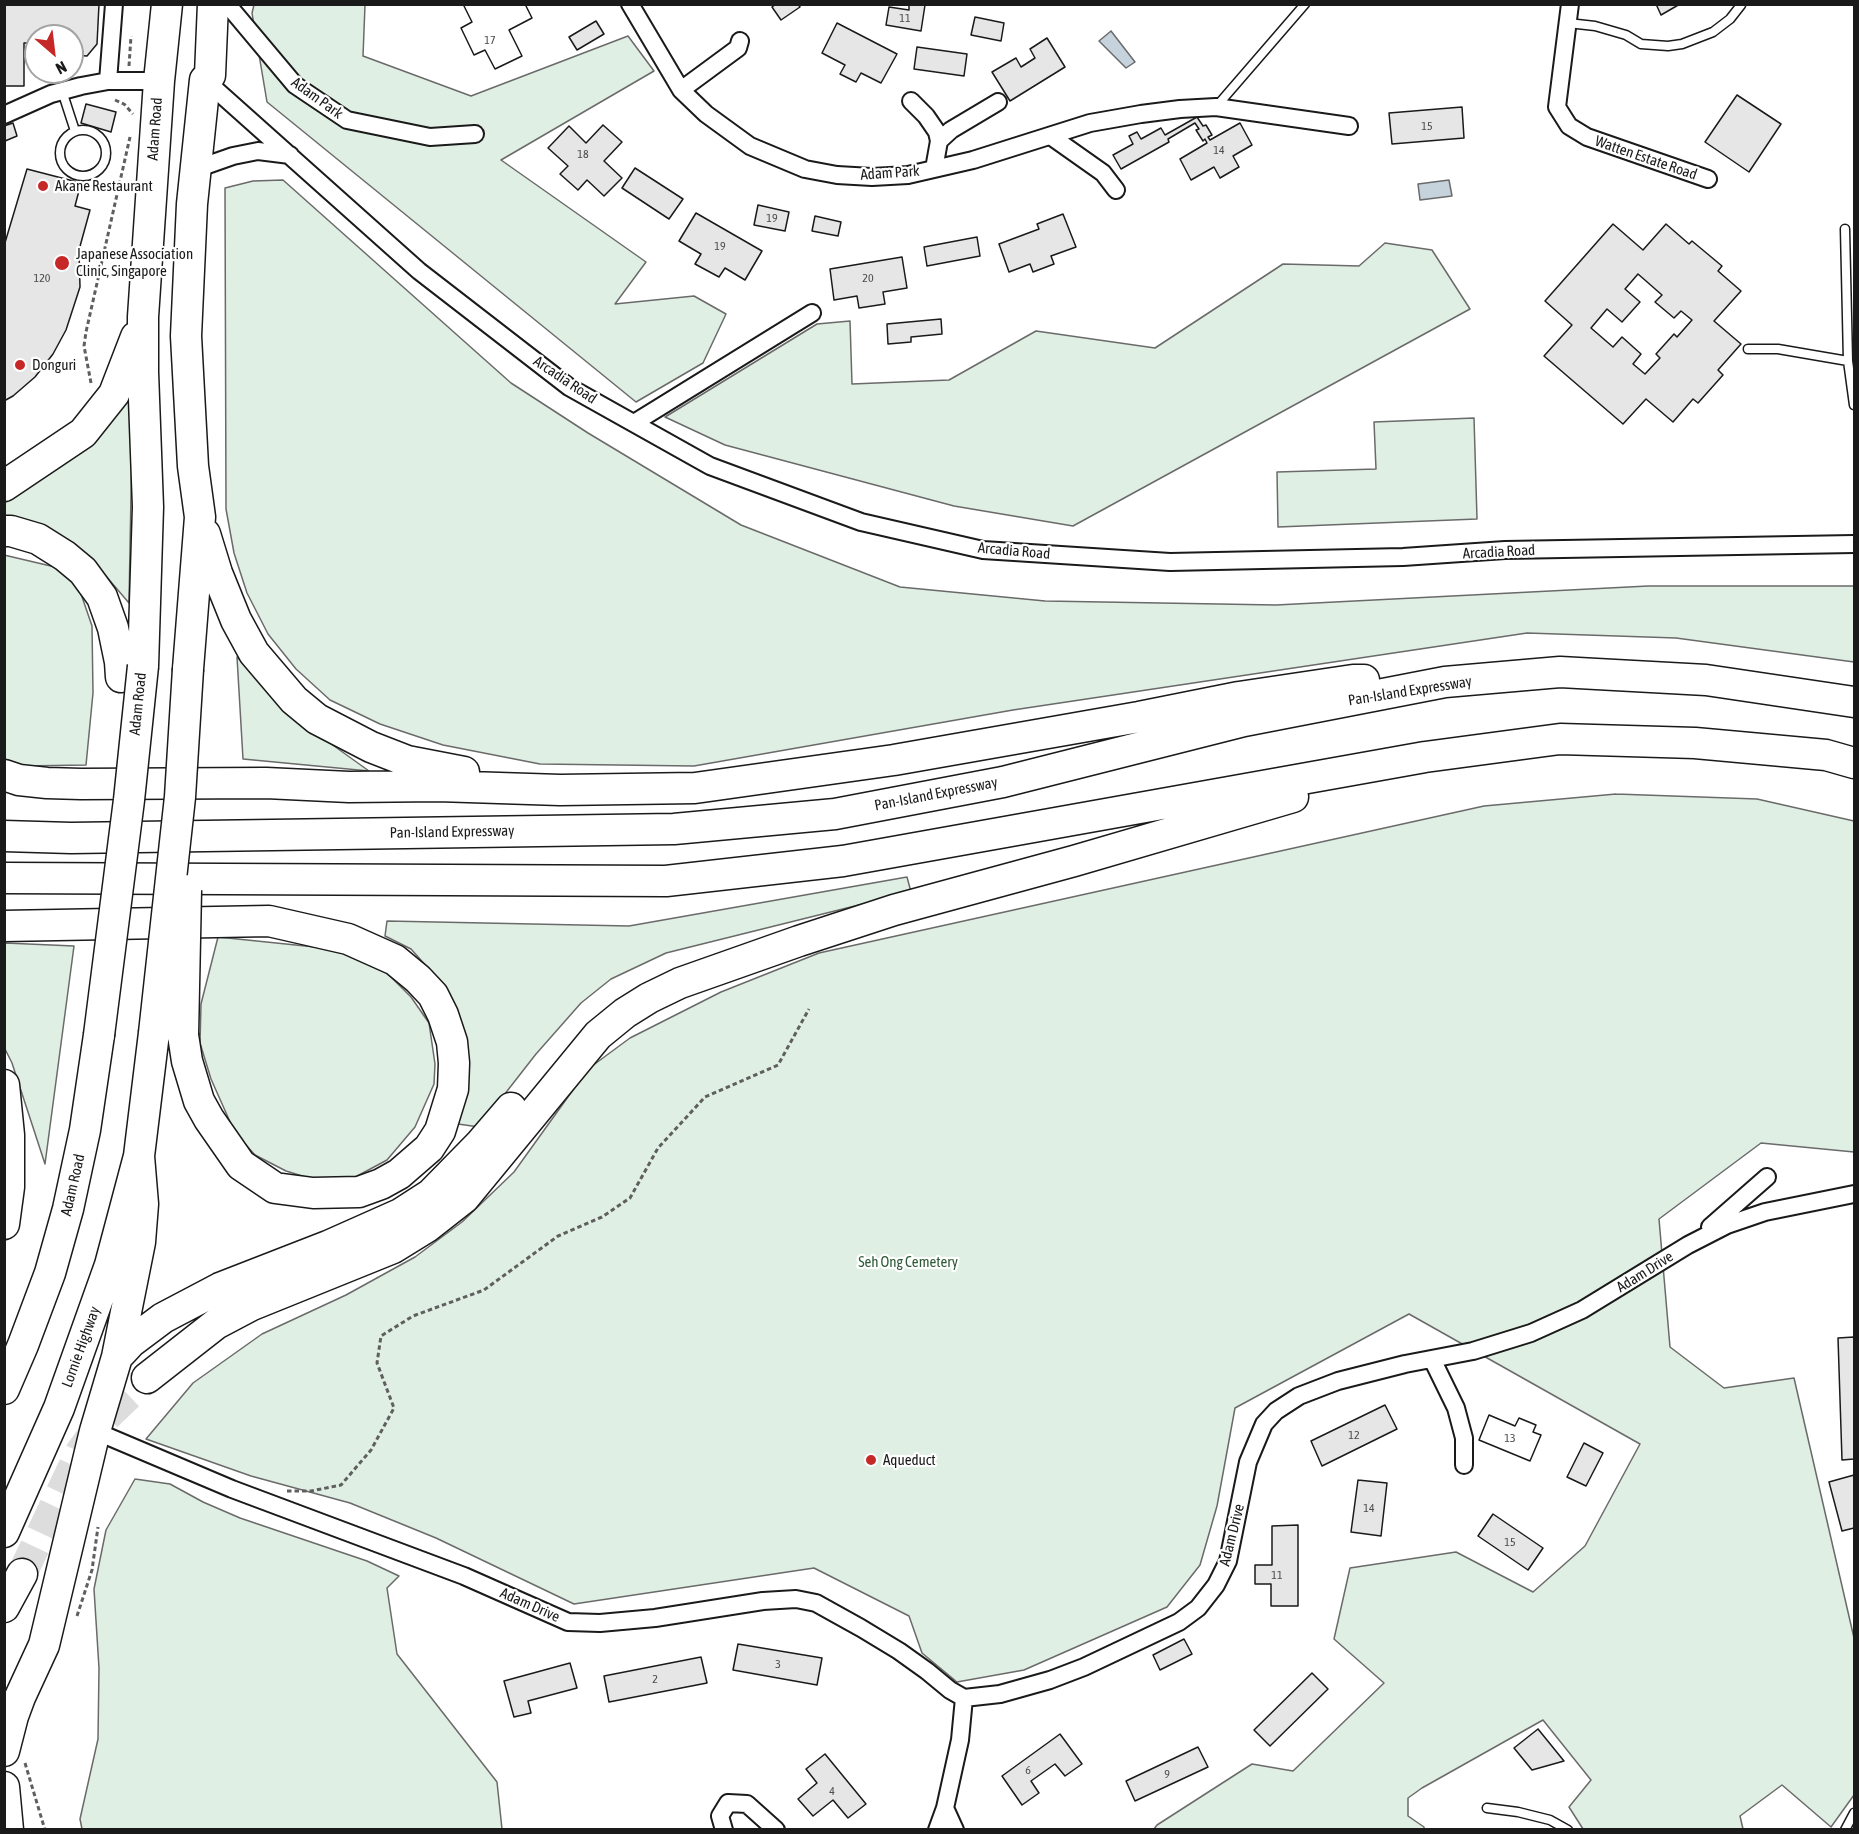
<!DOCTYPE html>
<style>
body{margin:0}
#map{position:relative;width:1859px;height:1834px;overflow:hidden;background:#fff;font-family:"Asap Condensed",sans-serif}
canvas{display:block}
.frame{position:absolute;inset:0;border:6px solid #1a1a1a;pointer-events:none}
.north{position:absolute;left:24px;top:24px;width:60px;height:60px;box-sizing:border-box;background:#fff;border:2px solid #a3a3a3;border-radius:50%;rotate:152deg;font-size:16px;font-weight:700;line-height:24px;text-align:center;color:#1a1a1a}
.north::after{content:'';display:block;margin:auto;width:21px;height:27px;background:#c62828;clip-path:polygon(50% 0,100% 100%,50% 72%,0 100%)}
</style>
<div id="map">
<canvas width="1859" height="1834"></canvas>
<div class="frame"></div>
<div class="north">N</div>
</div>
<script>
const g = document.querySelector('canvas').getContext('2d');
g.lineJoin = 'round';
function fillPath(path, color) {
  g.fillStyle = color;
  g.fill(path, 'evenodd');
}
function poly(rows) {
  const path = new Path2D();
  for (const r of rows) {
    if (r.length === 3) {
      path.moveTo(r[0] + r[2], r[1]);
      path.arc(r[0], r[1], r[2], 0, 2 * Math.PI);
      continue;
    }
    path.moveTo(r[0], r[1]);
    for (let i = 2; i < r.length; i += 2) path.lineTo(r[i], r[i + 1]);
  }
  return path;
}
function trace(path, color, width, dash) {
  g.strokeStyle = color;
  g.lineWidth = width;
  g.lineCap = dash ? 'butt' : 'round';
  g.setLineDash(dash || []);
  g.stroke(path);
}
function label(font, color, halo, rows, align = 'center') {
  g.font = font + ' "Asap Condensed",sans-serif';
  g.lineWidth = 4.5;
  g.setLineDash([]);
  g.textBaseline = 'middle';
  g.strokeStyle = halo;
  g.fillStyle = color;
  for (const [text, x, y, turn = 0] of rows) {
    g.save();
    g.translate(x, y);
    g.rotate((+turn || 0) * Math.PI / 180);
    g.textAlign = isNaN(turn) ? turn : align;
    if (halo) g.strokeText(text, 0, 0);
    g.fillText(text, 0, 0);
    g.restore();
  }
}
const green = poly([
 [254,5,365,5,363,56,471,96,628,36,654,71,501,160,646,262,615,304,694,296,726,314,703,363,636,402,267,102,252,13,254,5],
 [283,180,511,383,588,433,741,525,900,587,1045,601,1276,605,1648,586,1854,586,1854,662,1676,638,1527,633,1013,710,694,766,540,764,443,745,380,724,330,700,296,669,268,634,247,593,234,553,226,509,225,188,253,181,283,180],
 [1385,243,1432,250,1470,309,1073,526,954,506,725,445,665,417,817,324,850,321,852,384,949,380,1036,331,1155,348,1283,264,1359,266,1385,243],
 [133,386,129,603,93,561,5,519,4,500,133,386],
 [1474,418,1477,519,1278,527,1277,472,1376,469,1374,422,1474,418],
 [4,555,55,567,79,588,92,626,93,693,86,765,22,766,5,759,4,555],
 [237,657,302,723,369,771,243,759,237,657],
 [1616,794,1757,799,1854,821,1854,1152,1761,1143,1659,1219,1670,1347,1724,1388,1794,1378,1854,1638,1854,1795,1831,1827,1782,1785,1740,1816,1743,1829,1583,1829,1569,1807,1591,1780,1543,1720,1422,1788,1408,1798,1408,1816,1424,1827,1424,1829,1154,1829,1157,1825,1252,1764,1293,1771,1384,1683,1334,1639,1350,1568,1456,1552,1533,1592,1585,1546,1640,1444,1409,1314,1235,1408,1217,1506,1200,1565,1167,1607,1024,1670,957,1682,922,1653,909,1616,814,1568,574,1604,436,1538,350,1503,251,1476,146,1439,193,1383,262,1334,346,1295,415,1257,462,1222,514,1172,588,1069,630,1038,721,992,819,953,1484,806,1616,794],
 [907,877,911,892,666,953,611,979,581,1003,536,1054,479,1127,458,1124,466,1086,466,1036,445,987,411,949,385,936,387,921,629,926,907,877],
 [218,937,315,947,350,955,386,972,411,997,429,1023,435,1064,434,1084,415,1127,387,1160,346,1182,312,1179,286,1171,255,1155,235,1133,211,1079,200,1043,201,1004,218,937],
 [5,943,74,946,45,1164,12,1063,5,1049,5,943],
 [135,1479,170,1484,203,1502,240,1518,367,1561,399,1576,387,1588,397,1654,497,1782,502,1829,82,1829,80,1819,98,1739,99,1668,94,1589,106,1530,135,1479]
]);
fillPath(green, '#e0efe3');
trace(green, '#6a6a6a', 1.5);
const water = poly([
 [1111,31,1135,62,1126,68,1099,41,1111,31],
 [1449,180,1452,196,1420,200,1418,184,1449,180]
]);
fillPath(water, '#c6d2dc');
trace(water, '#6a6a6a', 1.5);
const building = poly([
 [4,4,99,4,97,44,87,56,72,55,72,36,36,36,36,43,24,43,24,86,4,86,4,4],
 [463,4,525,4,532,18,509,30,522,56,495,69,485,50,474,55,461,28,472,22,463,4],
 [463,4,525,4,532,18,509,30,522,56,495,69,485,50,474,55,461,28,472,22,463,4],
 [776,4,798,4,800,7,781,20,772,7,776,4],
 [909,4,925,5,921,31,886,25,889,7,909,10,909,4],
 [1656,4,1680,4,1661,15,1656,4],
 [975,17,1004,23,1001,41,971,35,975,17],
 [596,21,604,34,577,50,569,37,596,21],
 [837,23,897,54,881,83,861,73,856,82,840,74,845,65,822,53,837,23],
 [1047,38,1065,67,1010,101,992,72,1016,58,1021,67,1035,58,1030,49,1047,38],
 [917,47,967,54,964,76,914,69,917,47],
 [1737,95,1781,124,1749,172,1705,142,1737,95],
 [86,104,116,112,111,132,81,123,86,104],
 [1462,107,1464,138,1392,144,1389,113,1462,107],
 [1197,117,1203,126,1206,125,1212,135,1208,137,1210,140,1240,123,1252,145,1233,156,1239,167,1220,178,1214,167,1191,180,1180,159,1207,143,1205,139,1203,141,1196,130,1199,129,1195,123,1168,139,1169,142,1121,169,1113,155,1133,144,1129,136,1137,132,1141,139,1161,128,1165,135,1197,117],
 [13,123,17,136,5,141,4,126,13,123],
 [603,125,622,142,604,161,622,178,604,196,587,180,578,190,560,174,568,166,548,148,569,126,586,143,603,125],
 [635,168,683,199,669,219,622,188,635,168],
 [27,169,81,183,75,206,90,210,79,250,80,287,66,330,53,354,35,377,13,396,4,401,4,246,27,169],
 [758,205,789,212,785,231,754,225,758,205],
 [696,213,762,251,745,280,725,268,719,277,695,264,701,254,679,241,696,213],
 [1063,214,1076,247,1051,256,1054,264,1033,272,1030,264,1009,272,999,244,1039,229,1037,224,1063,214],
 [815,216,841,222,838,236,812,231,815,216],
 [1613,224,1643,250,1666,224,1689,244,1692,241,1722,266,1718,271,1741,291,1714,321,1741,344,1718,370,1723,375,1698,403,1693,399,1673,422,1646,399,1623,424,1544,356,1572,325,1545,301,1613,224],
 [1638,274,1662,295,1655,302,1674,318,1681,311,1692,320,1677,337,1674,334,1656,354,1660,358,1645,374,1633,364,1641,354,1622,337,1613,347,1591,328,1607,309,1622,322,1640,302,1625,289,1638,274],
 [977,237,980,256,927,266,924,247,977,237],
 [902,257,907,288,883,292,885,304,859,308,857,296,834,300,830,269,902,257],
 [941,319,942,334,911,337,911,342,888,344,887,324,941,319],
 [1854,1337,1854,1459,1842,1460,1838,1338,1854,1337],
 [1385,1405,1397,1429,1322,1466,1311,1441,1385,1405],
 [1489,1415,1515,1426,1519,1418,1536,1425,1533,1432,1541,1435,1530,1461,1479,1440,1489,1415],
 [1489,1415,1515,1426,1519,1418,1536,1425,1533,1432,1541,1435,1530,1461,1479,1440,1489,1415],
 [1584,1443,1603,1453,1586,1486,1567,1477,1584,1443],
 [1854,1475,1854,1528,1842,1531,1829,1482,1854,1475],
 [1358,1480,1387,1483,1381,1536,1351,1532,1358,1480],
 [1493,1514,1543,1548,1528,1570,1478,1536,1493,1514],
 [1298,1525,1298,1606,1271,1606,1271,1584,1255,1584,1255,1565,1272,1565,1272,1526,1298,1525],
 [1184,1639,1192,1654,1160,1670,1153,1655,1184,1639],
 [738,1644,822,1658,817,1685,733,1670,738,1644],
 [701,1657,707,1683,609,1702,604,1676,701,1657],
 [570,1663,577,1688,528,1701,531,1713,514,1717,504,1681,570,1663],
 [1312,1673,1328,1689,1270,1746,1254,1730,1312,1673],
 [1538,1729,1564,1761,1532,1770,1514,1748,1538,1729],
 [1060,1734,1082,1764,1065,1776,1055,1764,1031,1781,1039,1793,1022,1805,1002,1776,1060,1734],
 [1198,1747,1208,1767,1135,1801,1126,1781,1198,1747],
 [825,1754,866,1804,848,1818,833,1800,813,1816,798,1799,817,1783,806,1769,825,1754]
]);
fillPath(building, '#e6e6e6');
trace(building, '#1a1a1a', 1.5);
trace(poly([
 [22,1574,80,1452,104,1419,147,1378]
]), '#ddd', 30, [30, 15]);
const lane = poly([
 [1568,23,1595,26,1626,35,1641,44,1668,46,1682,44,1713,32,1730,19,1741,5],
 [62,91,75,131],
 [1216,107,1305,4],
 [83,153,23],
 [1845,229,1848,361,1854,405],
 [1748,349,1778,349,1848,361],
 [1487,1808,1518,1812,1550,1820,1568,1830],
 [1845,1830,1854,1813]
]);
const street = poly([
 [227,4,295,85,347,120,430,137,475,134],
 [630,4,681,90,706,114,750,146,805,169,837,175,872,177,908,175,973,160,1090,123,1141,114,1180,109,1216,107,1349,126],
 [1570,4,1557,107,1569,126,1587,137,1708,179],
 [205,80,419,271,569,387,710,466,861,522,983,550,1170,562,1403,557,1505,550,1854,544],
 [108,81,114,4],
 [681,90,738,48,740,41],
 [911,101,926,116,937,132,939,141,934,169],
 [4,115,51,94,81,86,108,81,159,81],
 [1052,137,1103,173,1116,190],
 [939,141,951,130,998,102],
 [196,169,233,156,258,151,290,155],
 [634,423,812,313],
 [1710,1227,1767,1177],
 [1432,1359,1456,1408,1464,1438,1464,1465],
 [95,1431,232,1489,464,1576,568,1622,600,1623,655,1618,763,1601,796,1599,816,1603,861,1628,899,1651,927,1671,950,1690,964,1698,1000,1694,1050,1680,1084,1667,1179,1622,1198,1608,1216,1585,1228,1561,1248,1462,1264,1424,1276,1411,1299,1396,1338,1381,1405,1364,1473,1351,1531,1333,1582,1310,1688,1245,1727,1225,1765,1212,1854,1194],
 [945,1808,955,1830],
 [724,1830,720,1816,728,1803,747,1804,776,1830],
 [937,1830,945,1808,960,1740,964,1698]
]);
const highway = poly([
 [4,486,83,433,114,394,136,337],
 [4,531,11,531,38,539,65,556,83,571,102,597,113,628,120,662,121,677],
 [205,534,217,573,236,620,254,653,294,700,317,719,371,747,407,761,464,772],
 [143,666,148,507,143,372,143,317,159,81,167,4],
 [188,669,200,517,193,466,186,336,192,204,205,80,210,75,213,4],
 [4,775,19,780,47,783,81,784,266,783,349,787,438,786,560,790,695,788,894,760,1139,717,1239,697,1353,680,1364,680],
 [4,836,71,838,674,829,835,814,1003,782,1244,721,1445,682,1560,672,1706,680,1854,702],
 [4,878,666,881,843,861,1425,757,1560,739,1695,743,1826,755,1854,763],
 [4,926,269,921,348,939,395,960,418,979,433,995,443,1015,452,1042,454,1063,453,1089,440,1131,429,1148,399,1174,381,1184,359,1192,313,1193,275,1188,241,1165,209,1119,199,1101,187,1061,183,1035],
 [4,1085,9,1135,9,1187,4,1224],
 [117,1357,131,1342,163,1318,220,1288,328,1246,400,1214,431,1194,480,1144,511,1108],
 [147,1378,216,1324,252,1305,393,1248,427,1227,464,1198,598,1035,625,1013,649,998,680,983,799,941,894,910,1074,861,1293,797],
 [4,1389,23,1345,50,1273,68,1209,85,1130,99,1035],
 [4,1532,59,1408,110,1265,139,1156,154,1033],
 [4,1607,22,1574],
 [4,1751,13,1716,20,1697,44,1645,95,1431,117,1357,140,1242,143,1204,139,1156],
 [4,1787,8,1830]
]);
trace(lane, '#1a1a1a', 11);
trace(street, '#1a1a1a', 20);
trace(highway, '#1a1a1a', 33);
trace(poly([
 [129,66,131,36],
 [115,100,124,104,133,114],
 [91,383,84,346,86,332,130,137],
 [287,1491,311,1491,341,1485,371,1450,394,1408,377,1363,381,1336,413,1316,484,1290,558,1236,602,1217,630,1198,658,1148,705,1097,778,1065,809,1009],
 [77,1616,92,1570,98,1527],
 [25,1763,45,1830]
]), '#5f5f5f', 3, [4.5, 3]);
trace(lane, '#fff', 8);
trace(street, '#fff', 16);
trace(highway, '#fff', 30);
const highwayBridge = poly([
 [154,1033,180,797,188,669],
 [99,1035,129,800,143,666],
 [183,1035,186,890]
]);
trace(highwayBridge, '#1a1a1a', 33, []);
trace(highwayBridge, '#fff', 30);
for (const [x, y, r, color] of [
 [43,186,6,"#c62828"],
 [62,263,8,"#c62828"],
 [20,365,6,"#c62828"],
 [871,1460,6,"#c62828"]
]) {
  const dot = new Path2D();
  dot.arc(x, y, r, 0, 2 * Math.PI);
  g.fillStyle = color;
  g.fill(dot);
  trace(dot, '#fff', 2);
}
label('12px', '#4d4d4d', null, [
 ["11",905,18],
 ["17",490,40],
 ["15",1427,126],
 ["14",1219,150],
 ["18",583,154],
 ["19",772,218],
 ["19",720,246],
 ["120",42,278],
 ["20",868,278],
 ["12",1354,1435],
 ["13",1510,1438],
 ["14",1369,1508],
 ["15",1510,1542],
 ["11",1277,1575],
 ["3",778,1664],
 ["2",655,1679],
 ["6",1028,1770],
 ["9",1167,1774],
 ["4",832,1791]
]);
label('15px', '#1a1a1a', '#fff', [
 ["Adam Park",317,98,36],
 ["Adam Road",155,129,-86],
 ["Watten Estate Road",1646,158,19],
 ["Adam Park",890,173,-4],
 ["Arcadia Road",565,380,34],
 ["Arcadia Road",1014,551,5],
 ["Arcadia Road",1499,552,-3],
 ["Pan-Island Expressway",1410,691,-9],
 ["Adam Road",138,704,-84],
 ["Pan-Island Expressway",936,794,-11],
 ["Pan-Island Expressway",452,832,-1],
 ["Adam Road",73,1185,-77],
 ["Adam Drive",1645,1272,-32],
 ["Lornie Highway",81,1347,-70],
 ["Adam Drive",1232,1535,-76],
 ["Adam Drive",530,1605,24]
]);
label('15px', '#1a1a1a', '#fff', [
 ["Akane Restaurant",55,186],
 ["Japanese Association",76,254],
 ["Clinic, Singapore",76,271],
 ["Donguri",32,365],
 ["Aqueduct",883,1460]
], 'left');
label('15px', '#2b5a34', '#fff', [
 ["Seh Ong Cemetery",908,1262]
]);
</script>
